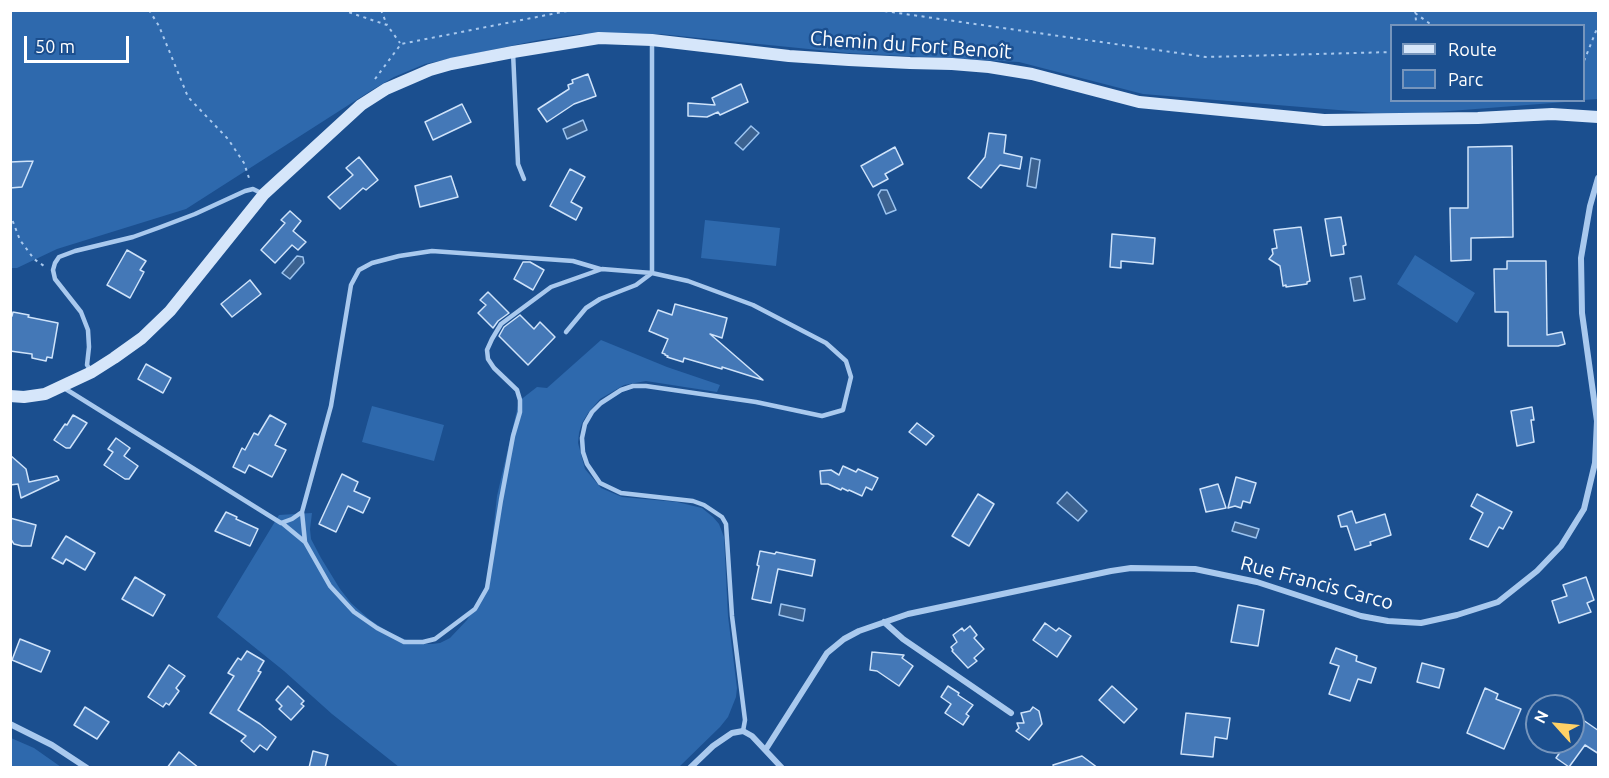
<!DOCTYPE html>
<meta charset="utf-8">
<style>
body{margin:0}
#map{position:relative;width:1609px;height:778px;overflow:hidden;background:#1b4f8f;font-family:Ubuntu,sans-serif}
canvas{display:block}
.frame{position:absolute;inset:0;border:12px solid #fff;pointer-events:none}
.legend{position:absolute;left:1390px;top:24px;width:195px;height:78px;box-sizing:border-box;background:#1b4f8f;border:2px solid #7695bc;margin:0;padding:8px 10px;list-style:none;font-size:18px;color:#fff}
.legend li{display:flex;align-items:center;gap:12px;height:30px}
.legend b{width:30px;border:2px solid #7695bc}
.north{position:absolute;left:1525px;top:694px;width:60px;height:60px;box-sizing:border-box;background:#1b4f8f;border:2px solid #7695bc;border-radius:50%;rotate:297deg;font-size:16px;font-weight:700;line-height:24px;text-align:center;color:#fff}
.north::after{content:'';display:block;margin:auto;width:21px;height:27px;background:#ffd166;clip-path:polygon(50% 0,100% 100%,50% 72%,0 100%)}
.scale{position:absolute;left:24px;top:36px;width:105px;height:27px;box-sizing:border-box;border:3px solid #fff;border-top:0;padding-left:8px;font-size:18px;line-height:21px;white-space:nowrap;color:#fff;-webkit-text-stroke:4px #1b4f8f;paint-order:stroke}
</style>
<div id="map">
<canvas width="1609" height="778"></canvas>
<div class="frame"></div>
<ul class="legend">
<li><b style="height:8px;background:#d6e6fa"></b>Route</li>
<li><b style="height:16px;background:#2e69ad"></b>Parc</li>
</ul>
<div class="north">N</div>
<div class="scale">50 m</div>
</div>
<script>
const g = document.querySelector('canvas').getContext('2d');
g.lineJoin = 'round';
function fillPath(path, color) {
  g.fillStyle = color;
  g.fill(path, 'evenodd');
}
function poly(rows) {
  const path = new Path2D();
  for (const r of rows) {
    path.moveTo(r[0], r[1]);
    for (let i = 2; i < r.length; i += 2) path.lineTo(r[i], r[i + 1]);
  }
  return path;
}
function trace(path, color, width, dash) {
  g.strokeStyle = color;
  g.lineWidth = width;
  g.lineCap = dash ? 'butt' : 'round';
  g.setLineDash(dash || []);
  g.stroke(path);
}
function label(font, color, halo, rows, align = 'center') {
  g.font = font + ' Ubuntu,sans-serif';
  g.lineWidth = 5;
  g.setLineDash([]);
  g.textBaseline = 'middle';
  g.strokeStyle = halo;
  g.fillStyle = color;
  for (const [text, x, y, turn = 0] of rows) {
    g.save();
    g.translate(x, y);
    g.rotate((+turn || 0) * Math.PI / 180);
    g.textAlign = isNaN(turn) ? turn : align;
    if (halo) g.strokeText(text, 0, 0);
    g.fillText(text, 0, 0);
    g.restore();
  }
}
fillPath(poly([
 [10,11,1598,11,1598,99,1584,100,1584,26,1392,26,1392,100,1578,101,1399,115,1143,94,1019,62,848,53,660,34,580,34,539,40,425,64,394,77,372,90,186,209,57,249,17,268,11,268],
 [705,220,780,228,776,266,701,258],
 [1415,255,1475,293,1457,323,1397,284],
 [601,340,667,367,720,385,717,392,646,381,624,385,600,399,588,413,582,423,579,433,578,443,585,469,601,488,622,497,677,502,702,508,713,517,719,524,724,537,728,616,737,688,736,697,728,717,720,727,679,767,399,767,332,714,284,671,217,617,279,515,312,513,310,529,311,539,321,558,340,589,351,603,370,620,390,633,416,644,432,644,440,643,450,638,467,620,483,592,487,580,491,550,497,496,519,401,537,387,547,388],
 [372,406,444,425,434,461,362,442],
 [11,738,34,748,61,767,11,767]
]), '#2e69ad');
const water = poly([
 [583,120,587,130,567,139,563,129,583,120],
 [751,126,759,133,743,150,735,143,751,126],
 [1031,158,1040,160,1036,188,1027,186,1031,158],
 [881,190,887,190,896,210,886,214,878,195,881,190],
 [297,256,303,257,304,263,290,279,282,273,297,256],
 [1361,276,1365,299,1354,301,1350,278,1361,276],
 [1067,492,1087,511,1078,521,1057,503,1067,492],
 [1235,522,1259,529,1256,538,1232,531,1235,522],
 [781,604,805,609,803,621,779,615,781,604]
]);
fillPath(water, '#3c6290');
trace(water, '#9cc4f0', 1.5);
const building = poly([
 [588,74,596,96,574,104,547,122,538,109,569,89,568,85,573,83,572,80,588,74],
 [741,84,748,102,720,115,718,112,707,117,688,116,688,103,715,105,712,98,741,84],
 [462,104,471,122,433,140,425,122,462,104],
 [989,133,1006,135,1004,153,1022,157,1020,169,1000,165,981,188,968,178,985,157,989,133],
 [1512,146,1513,237,1471,238,1471,260,1451,261,1450,208,1468,208,1468,147,1512,146],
 [895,147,903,164,885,174,888,179,873,187,861,166,895,147],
 [359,157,378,180,366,190,363,188,340,209,328,197,353,175,346,168,359,157],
 [33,161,22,187,10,188,10,162,33,161],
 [570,169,585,177,571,202,582,208,576,220,550,206,570,169],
 [451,176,458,197,420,207,415,186,451,176],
 [290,211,301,221,293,231,306,242,298,250,292,245,275,263,261,250,285,223,281,220,290,211],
 [1341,217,1346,245,1343,246,1344,254,1331,256,1325,219,1341,217],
 [1301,227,1310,281,1307,282,1307,284,1286,287,1286,285,1283,286,1280,266,1269,259,1273,254,1272,249,1277,248,1274,230,1301,227],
 [1112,234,1155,238,1153,264,1121,261,1121,268,1110,267,1112,234],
 [127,250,146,261,140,270,144,272,130,298,107,285,127,250],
 [1507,261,1546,261,1547,335,1562,332,1565,344,1558,346,1508,346,1508,312,1495,312,1494,269,1507,269,1507,261],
 [523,262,530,262,544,270,533,290,514,279,523,262],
 [250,280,261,294,232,317,221,304,250,280],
 [488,292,509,313,498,321,493,328,478,313,486,305,480,300,488,292],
 [675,304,727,318,722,338,710,334,763,380,722,367,722,369,684,358,683,362,667,357,668,356,665,355,665,354,662,353,668,339,649,331,658,310,672,315,675,304],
 [13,312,29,315,28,317,58,323,52,358,47,357,46,361,32,358,32,354,10,351,10,316,12,316,13,312],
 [520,315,534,329,540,322,555,337,528,365,499,336,504,327,520,315],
 [146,364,171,378,163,393,138,379,146,364],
 [1532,407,1534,420,1531,420,1534,442,1517,446,1511,411,1532,407],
 [73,415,87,423,70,448,66,448,54,440,65,424,67,425,73,415],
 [270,415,286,424,275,445,286,450,272,477,249,465,245,473,233,467,242,448,245,450,254,433,258,435,270,415],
 [917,423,934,436,926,445,909,432,917,423],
 [116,438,130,448,124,456,138,466,129,479,125,479,104,465,113,452,108,449,116,438],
 [10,455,26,469,29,482,57,476,59,480,21,498,18,484,10,485,10,455],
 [843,466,856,472,858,469,878,478,872,490,866,487,862,496,849,490,848,491,842,488,841,490,828,484,821,484,820,471,831,470,839,475,843,466],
 [342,474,358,482,354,491,370,498,363,513,348,506,336,532,319,524,342,474],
 [1236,477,1256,483,1250,503,1243,501,1241,508,1235,506,1228,508,1236,477],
 [1218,484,1226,508,1206,512,1200,489,1218,484],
 [978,494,994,504,969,546,952,536,978,494],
 [1477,494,1512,512,1503,529,1499,527,1488,547,1470,539,1483,513,1471,506,1477,494],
 [1352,511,1356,523,1385,514,1391,535,1370,542,1371,545,1355,550,1347,526,1341,527,1338,516,1352,511],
 [226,512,237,517,236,519,258,529,250,546,215,531,226,512],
 [10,518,36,525,31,546,22,546,14,544,10,538,10,518],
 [66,536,95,553,85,570,66,559,63,564,52,558,66,536],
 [760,551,775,554,776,552,815,560,812,576,778,569,771,603,752,599,759,566,757,565,760,551],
 [135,577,165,595,153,616,122,599,135,577],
 [1586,577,1594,600,1587,603,1591,612,1559,623,1552,601,1567,596,1563,585,1586,577],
 [1238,605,1264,610,1258,646,1231,642,1238,605],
 [1045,623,1056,631,1059,628,1071,636,1057,657,1033,640,1045,623],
 [970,626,977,635,974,638,984,649,974,658,977,661,968,668,952,651,953,650,951,647,957,642,953,635,962,628,964,631,970,626],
 [20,639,50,651,41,672,12,660,20,639],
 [1336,648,1357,656,1356,661,1376,668,1371,683,1358,679,1350,701,1329,694,1339,666,1330,663,1336,648],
 [247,651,264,661,258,671,261,672,238,710,260,724,276,737,267,750,260,745,254,752,241,741,246,736,210,713,234,676,228,673,238,658,241,660,247,651],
 [872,652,904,655,902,658,913,666,899,686,877,671,870,670,872,652],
 [1422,663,1444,669,1439,688,1417,682,1422,663],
 [169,665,185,676,176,688,179,691,169,705,166,703,163,707,148,697,169,665],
 [288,686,304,701,301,704,304,706,291,720,279,709,282,706,276,700,288,686],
 [948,686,959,693,958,695,973,705,966,714,969,716,963,725,945,713,951,704,941,697,948,686],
 [1112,686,1137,709,1124,723,1099,700,1112,686],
 [1485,688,1498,694,1496,699,1521,709,1504,749,1467,733,1485,688],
 [85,707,109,722,97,739,74,725,85,707],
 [1033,707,1039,711,1042,724,1029,740,1016,731,1019,728,1017,723,1024,723,1021,713,1030,711,1033,707],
 [1186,713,1230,718,1227,739,1215,737,1213,757,1181,754,1186,713],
 [1573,713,1599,731,1599,754,1585,745,1569,767,1556,758,1567,742,1573,742,1573,713],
 [313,751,328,755,325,768,309,768,313,751],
 [179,752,199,768,167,768,179,752],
 [1082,756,1098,768,1054,768,1053,765,1082,756]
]);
fillPath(building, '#4478b7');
trace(building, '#cfe3fa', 1.5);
trace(poly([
 [149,10,159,26,188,97,228,139,244,163,250,181],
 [342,10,387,25,400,43],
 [381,10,387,25],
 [877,10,1206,57,1392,52],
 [1415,10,1416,21,1419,26],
 [1415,13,1433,26],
 [1584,61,1598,26],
 [375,79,401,44,572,10],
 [10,214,20,240,34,259,44,266]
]), '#a9c9ee', 2, [3, 4.5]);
trace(poly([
 [513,52,518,164,524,179],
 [566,332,586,308,600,299,636,285,652,273,652,41],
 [92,372,87,365,89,347,88,330,81,312,55,279,53,270,55,263,59,257,75,251,133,237,158,228,195,214,245,191,253,189,263,194],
 [64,388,281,523,292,519,302,512,331,406,351,285,359,270,372,263,399,256,432,251,573,261,600,269],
 [302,512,305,542,330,586,354,612,377,628,404,642,423,642,435,639,475,609,487,588,501,500,513,436,520,412,520,400,517,390,494,368,488,359,487,350,492,339,501,324,551,287,602,269,652,273,688,281,753,305,826,343,846,361,851,377,843,410,822,416,756,402,646,386,633,386,621,390,601,403,592,412,585,424,582,438,583,452,587,464,600,483,621,493,693,501,704,505,722,517,726,524,732,616,745,720,743,731],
 [282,523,305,542]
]), '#a9c9ee', 4.5);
trace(poly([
 [884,622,903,639,1011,713],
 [10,724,52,745,87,768],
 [766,749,827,653,844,639,859,631,908,614,1111,571,1131,568,1195,569,1257,582,1361,616,1388,621,1421,623,1457,615,1498,602,1537,571,1561,546,1584,509,1595,463,1597,421,1582,313,1581,258,1590,206,1598,178],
 [690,768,713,746,732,733,743,731,752,736,782,768]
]), '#a9c9ee', 6);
trace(poly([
 [10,396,24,397,45,394,92,372,114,358,142,338,170,311,264,194,361,105,386,89,430,70,451,64,513,52,599,38,652,40,789,56,849,60,910,63,952,64,989,67,1032,74,1139,102,1324,120,1478,118,1552,114,1598,117]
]), '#d6e6fa', 12);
label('20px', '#fff', '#1b4f8f', [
 ["Chemin du Fort Benoît",911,45,4],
 ["Rue Francis Carco",1317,583,15]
]);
</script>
